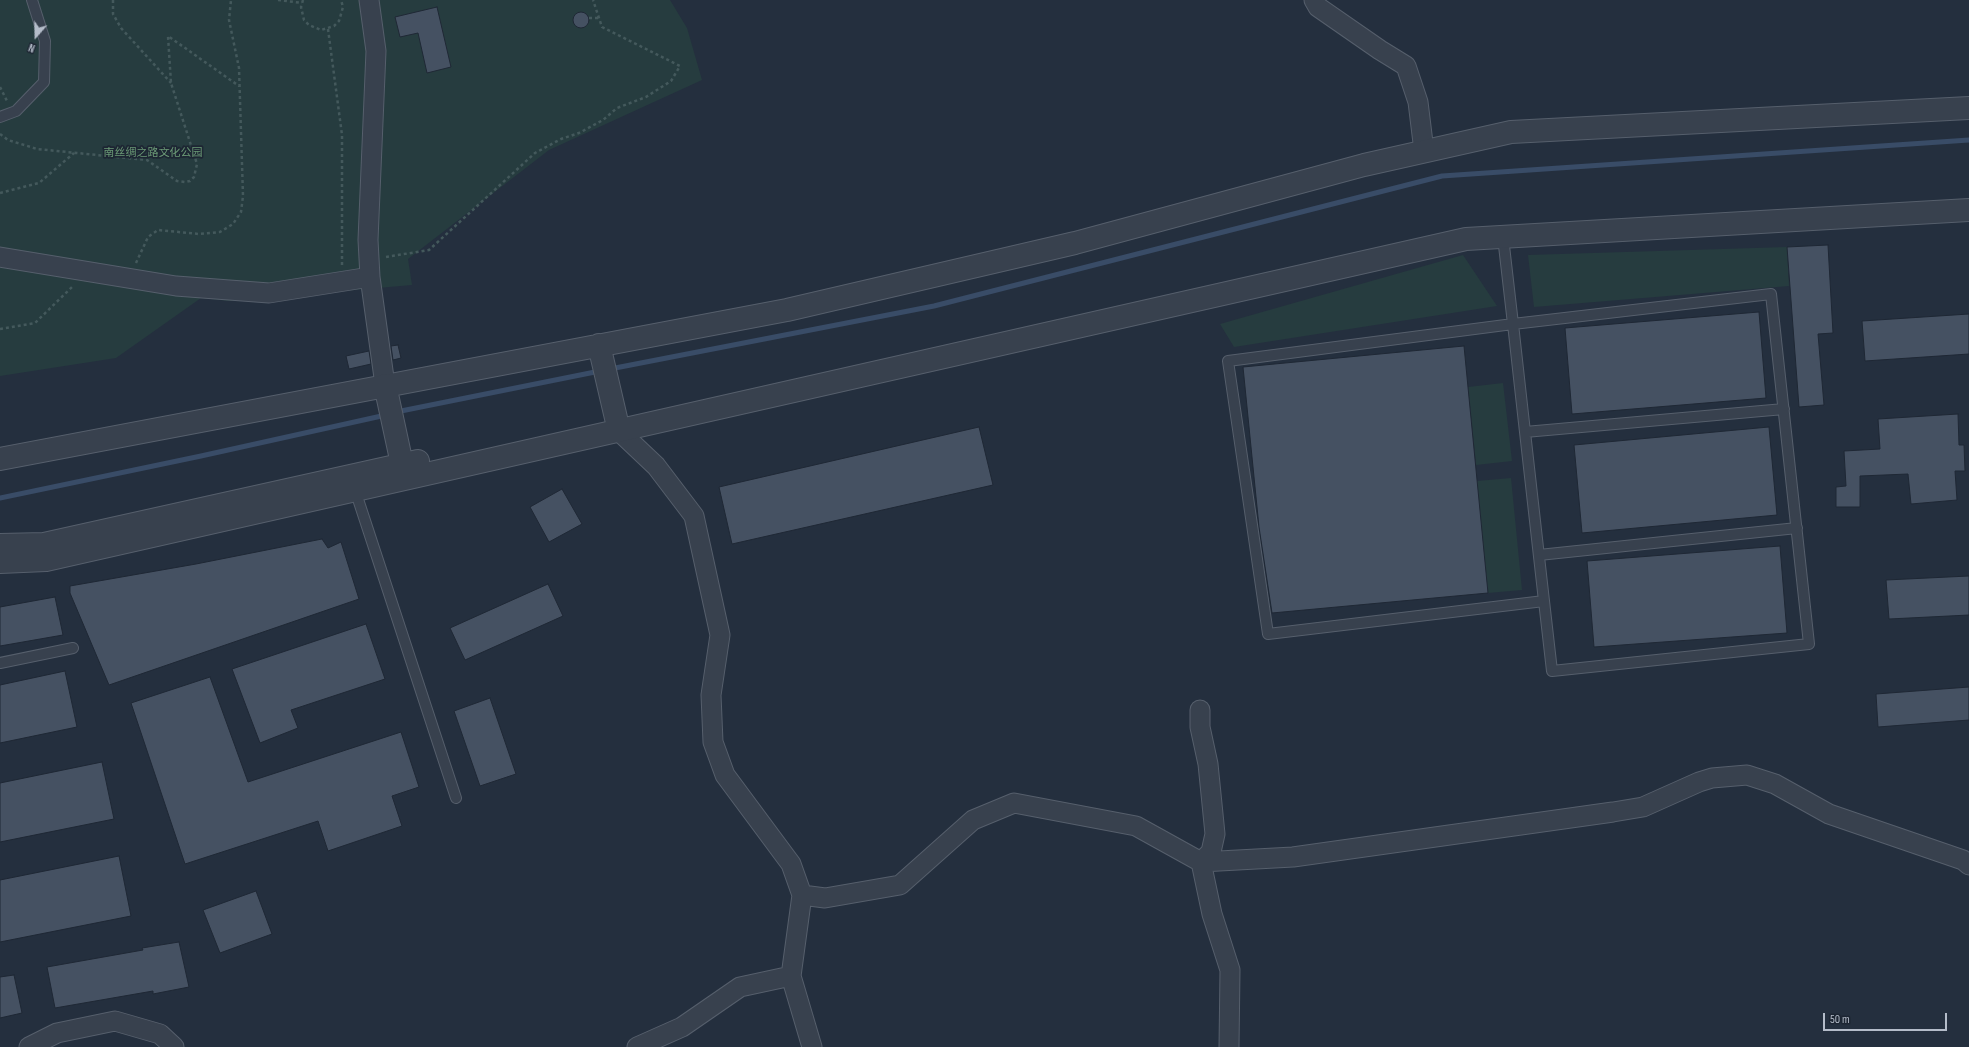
<!DOCTYPE html>
<meta charset="utf-8">
<style>
body{margin:0}
#map{position:relative;width:1969px;height:1047px;overflow:hidden;background:#242f3e;font-family:"Sofia Sans Condensed",sans-serif}
canvas{display:block}
.north{position:absolute;left:16px;top:16px;width:40px;height:40px;-webkit-text-stroke:3px #1d2633;paint-order:stroke;rotate:200deg;font-size:11px;font-weight:700;line-height:16px;text-align:center;color:#b4bcc9}
.north::after{content:'';display:block;margin:auto;width:14px;height:18px;background:#b4bcc9;clip-path:polygon(50% 0,100% 100%,50% 72%,0 100%)}
.scale{position:absolute;left:1823px;top:1013px;width:124px;height:18px;box-sizing:border-box;border:2px solid #b4bcc9;border-top:0;padding-left:5px;font-size:12px;line-height:14px;white-space:nowrap;color:#b4bcc9;-webkit-text-stroke:3px #1d2633;paint-order:stroke}
</style>
<div id="map">
<canvas width="1969" height="1047"></canvas>
<div class="north">N</div>
<div class="scale">50 m</div>
</div>
<script>
const g = document.querySelector('canvas').getContext('2d');
g.lineJoin = 'round';
function fillPath(path, color) {
  g.fillStyle = color;
  g.fill(path, 'evenodd');
}
function poly(rows) {
  const path = new Path2D();
  for (const r of rows) {
    if (r.length === 3) {
      path.moveTo(r[0] + r[2], r[1]);
      path.arc(r[0], r[1], r[2], 0, 2 * Math.PI);
      continue;
    }
    path.moveTo(r[0], r[1]);
    for (let i = 2; i < r.length; i += 2) path.lineTo(r[i], r[i + 1]);
  }
  return path;
}
function trace(path, color, width, dash) {
  g.strokeStyle = color;
  g.lineWidth = width;
  g.lineCap = dash ? 'butt' : 'round';
  g.setLineDash(dash || []);
  g.stroke(path);
}
function label(font, color, halo, rows, align = 'center') {
  g.font = font + ' "Sofia Sans Condensed","Noto Sans SC",sans-serif';
  g.lineWidth = 3.5;
  g.setLineDash([]);
  g.textBaseline = 'middle';
  g.strokeStyle = halo;
  g.fillStyle = color;
  for (const [text, x, y, turn = 0] of rows) {
    g.save();
    g.translate(x, y);
    g.rotate((+turn || 0) * Math.PI / 180);
    g.textAlign = isNaN(turn) ? turn : align;
    if (halo) g.strokeText(text, 0, 0);
    g.fillText(text, 0, 0);
    g.restore();
  }
}
fillPath(poly([
 [0,0,670,0,687,28,702,80,549,150,408,259,412,285,229,301,201,298,116,358,0,376],
 [1787,247,1789,286,1534,307,1528,255],
 [1463,255,1497,306,1234,347,1220,324],
 [1503,383,1512,461,1476,465,1468,387],
 [1511,478,1522,590,1488,593,1477,481]
]), '#263c3f');
trace(poly([
 [610,369,934,306,1442,176,1969,140],
 [396,412,600,371],
 [0,498,201,456,386,415]
]), '#394c67', 5);
const building = poly([
 [437,7,451,67,427,73,418,33,400,37,395,17,437,7],
 [581,20,8],
 [1828,245,1833,333,1818,334,1824,405,1799,407,1787,247,1828,245],
 [1759,312,1766,398,1572,414,1565,328,1759,312],
 [1969,314,1969,354,1865,361,1862,321,1969,314],
 [398,345,401,358,393,360,391,346,398,345],
 [1464,346,1488,593,1272,613,1259,527,1243,367,1464,346],
 [369,351,371,364,349,369,346,356,369,351],
 [1958,414,1959,445,1964,445,1965,471,1955,471,1957,500,1911,504,1908,474,1860,476,1860,507,1836,507,1836,487,1846,486,1844,451,1880,449,1878,419,1958,414],
 [979,427,993,485,732,544,719,487,979,427],
 [1769,427,1777,515,1582,533,1574,445,1769,427],
 [562,489,582,524,549,542,530,507,562,489],
 [322,539,328,548,341,542,359,599,109,685,70,593,70,586,196,564,322,539],
 [1780,546,1787,633,1594,647,1587,561,1780,546],
 [1969,576,1969,615,1889,619,1886,580,1969,576],
 [548,584,563,616,465,660,450,628,548,584],
 [55,597,63,635,0,646,0,607,55,597],
 [366,624,385,679,291,710,298,728,260,743,232,669,366,624],
 [65,671,77,727,0,743,0,685,65,671],
 [210,677,248,782,401,732,419,787,392,796,402,826,328,851,318,821,185,864,131,703,210,677],
 [1969,687,1969,720,1878,727,1876,694,1969,687],
 [490,698,516,774,480,786,454,711,490,698],
 [102,762,114,819,0,842,0,783,102,762],
 [119,856,131,916,0,942,0,880,119,856],
 [256,891,272,934,220,953,203,910,256,891],
 [179,942,189,987,153,994,153,991,55,1008,47,967,143,950,142,948,179,942],
 [14,975,22,1013,0,1018,0,977,14,975]
]);
fillPath(building, '#455162');
trace(building, '#1f2835', 1);
const service = poly([
 [0,117,16,111,44,82,45,41,32,0],
 [1503,237,1513,324,1525,432,1544,601,1552,671,1809,644,1771,294,1513,324,1228,361,1268,634,1544,601],
 [1525,432,1784,409],
 [355,490,456,798],
 [1539,555,1797,528],
 [0,663,73,648]
]);
const minor = poly([
 [369,0,376,51,368,240,370,277,385,385],
 [1314,0,1318,7,1380,50,1406,66,1418,102,1424,151],
 [0,257,176,286,269,293,370,277],
 [619,431,656,466,694,516,720,635,711,695,713,742,725,775,791,864,802,895,791,976,812,1047],
 [1200,710,1200,727,1208,764,1215,834,1211,852,1201,862,1212,914,1230,970,1229,1047],
 [802,895,825,898,900,885,973,820,1014,803,1136,826,1201,862,1293,857,1613,812,1643,807,1699,782,1712,778,1747,775,1775,784,1829,814,1963,860,1969,865],
 [29,1047,57,1033,115,1021,160,1034,174,1047],
 [637,1047,682,1027,740,987,791,976]
]);
const tertiary = poly([
 [599,345,619,431],
 [385,385,402,464],
 [0,459,787,310,1075,243,1364,165,1511,132,1969,108],
 [0,545,44,544,418,461],
 [0,562,46,560,1466,239,1969,210]
]);
trace(service, '#565f6c', 12);
trace(minor, '#565f6c', 21);
trace(tertiary, '#565f6c', 24);
trace(poly([
 [113,0,113,14,121,28,171,83],
 [278,0,302,3],
 [303,0,301,7,304,20,309,25,321,30,334,26,339,21,343,7,341,0],
 [589,18,599,18],
 [328,29,342,135,342,265],
 [0,87,7,101],
 [0,134,8,140,37,149,147,160,177,181,185,182,190,181,194,177,197,164,171,83,168,36,239,86],
 [0,193,39,183,74,153],
 [386,257,429,250,535,153,561,139,579,133,603,120,617,108,646,97,671,81,680,66,602,27,593,0],
 [136,263,148,237,158,230,199,234,220,232,233,224,241,212,243,196,239,68,229,20,231,0],
 [0,329,35,323,72,287]
]), '#44595c', 2.5, [3, 3]);
trace(service, '#38414e', 10);
trace(minor, '#38414e', 19);
trace(tertiary, '#38414e', 22);
label('11px', '#6b9a76', '#1d2633', [
 ["南丝绸之路文化公园",153,153]
]);
</script>
